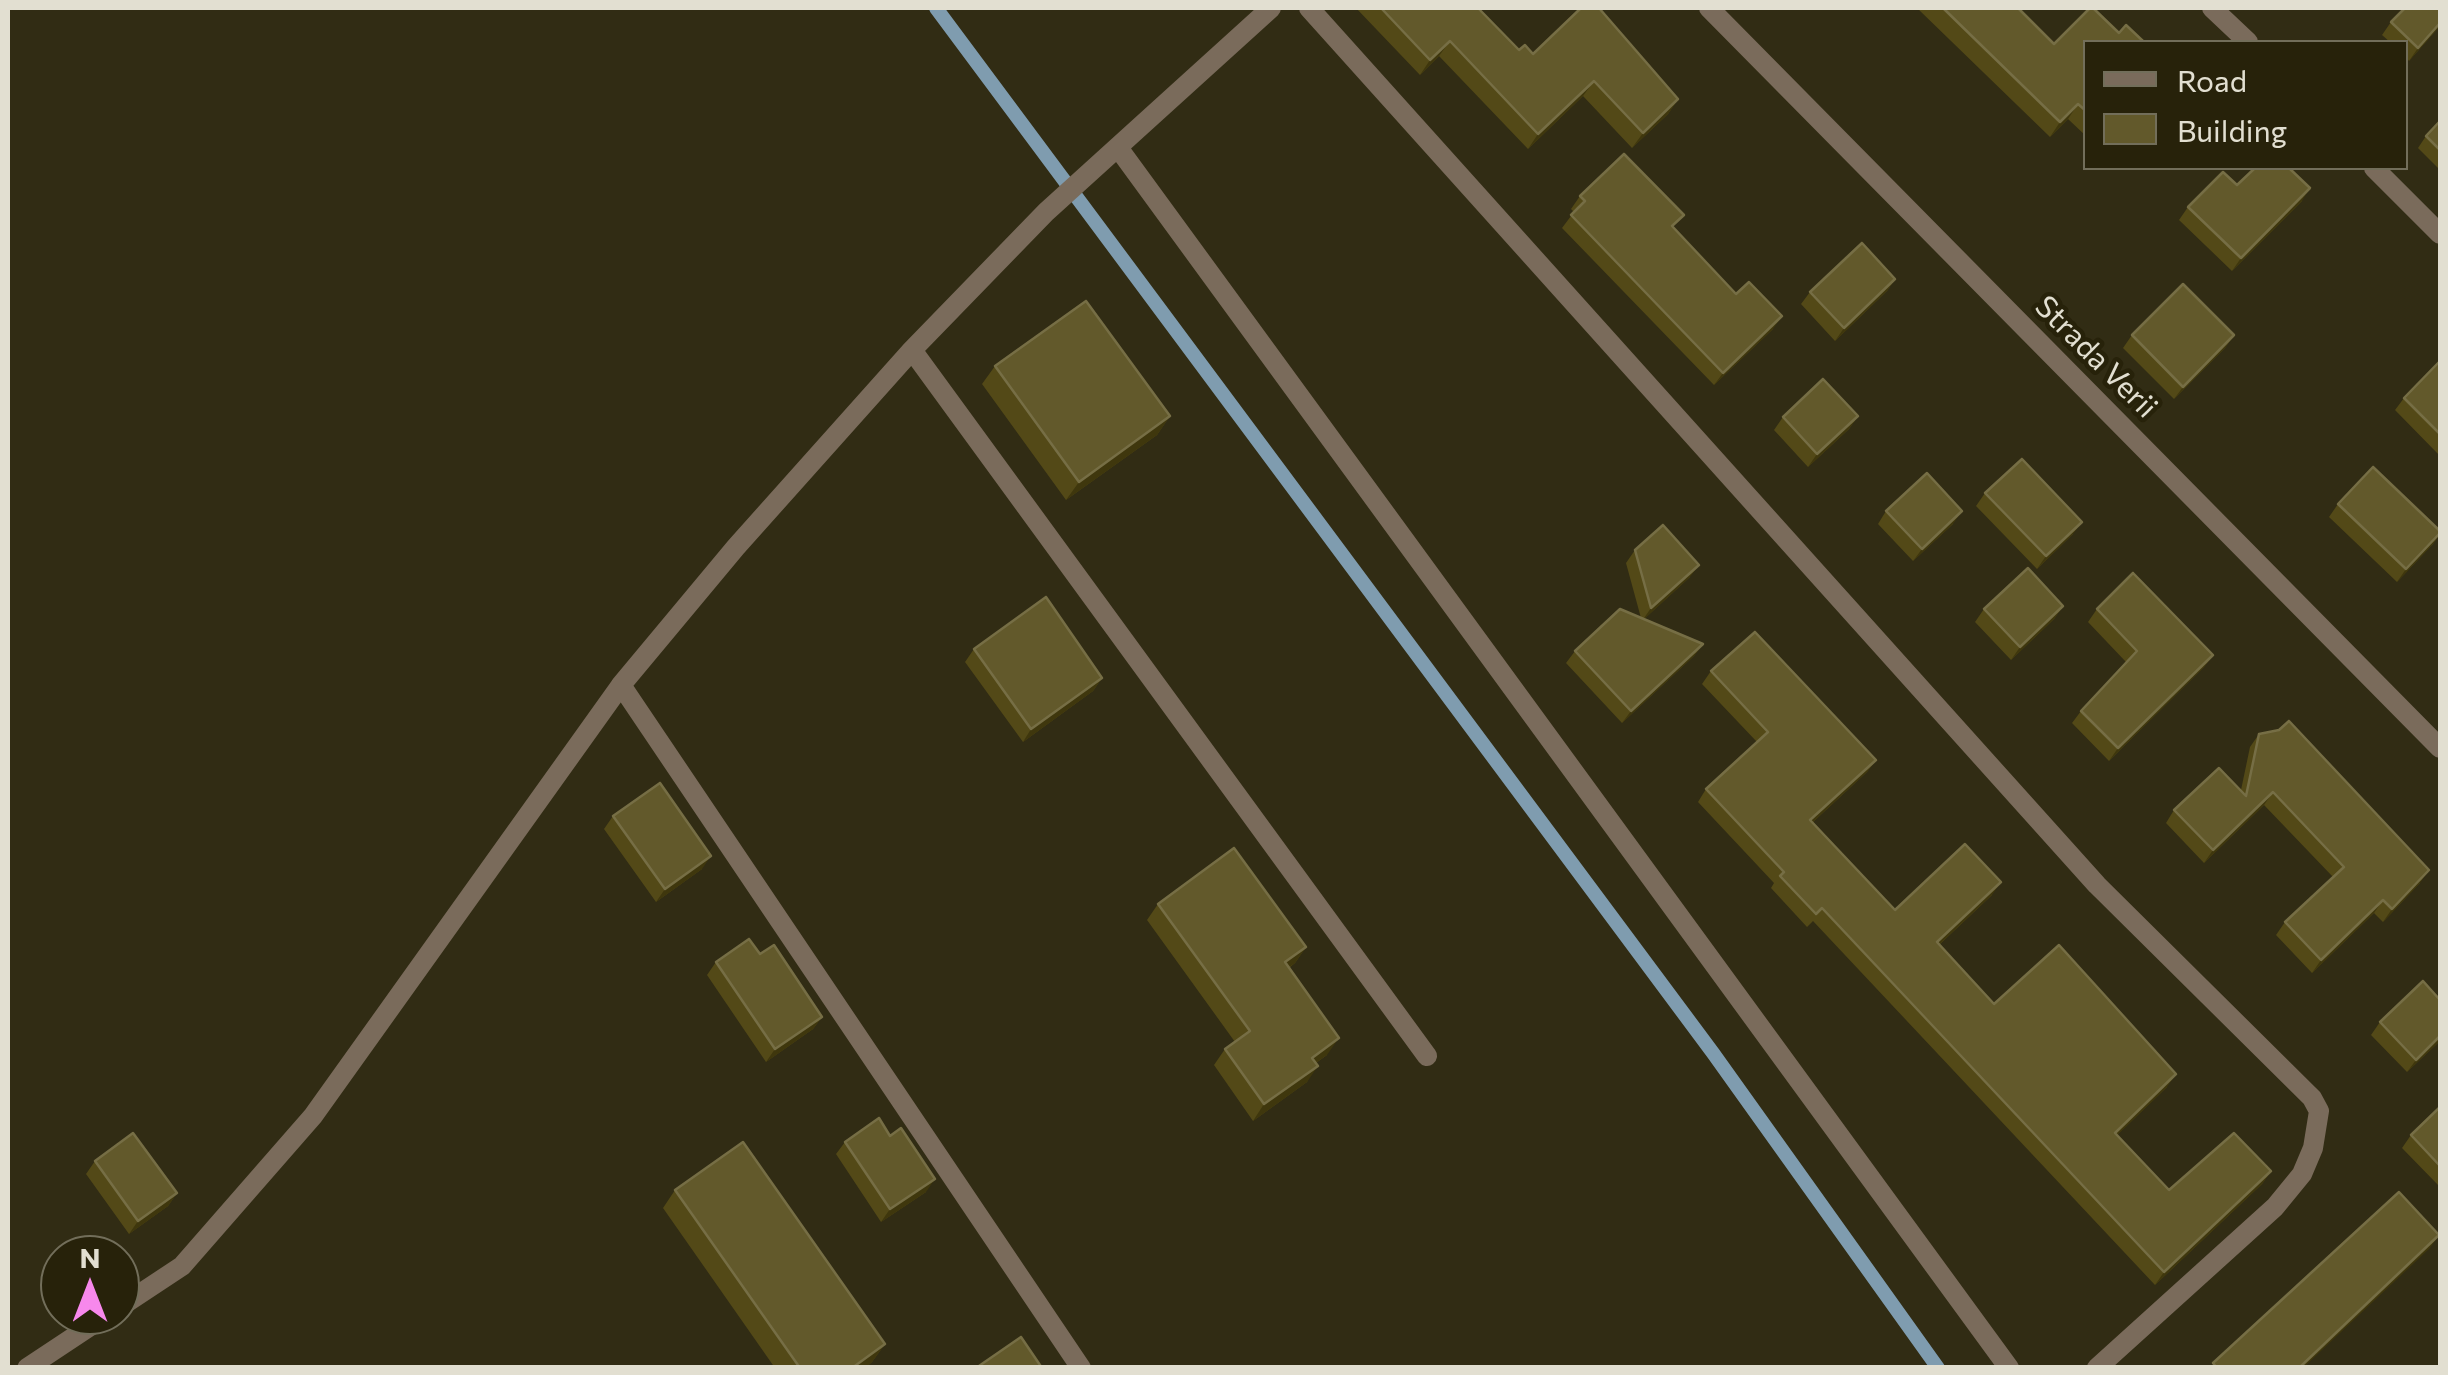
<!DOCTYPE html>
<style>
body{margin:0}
#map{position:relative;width:2448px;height:1375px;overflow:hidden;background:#312c14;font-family:Commissioner,sans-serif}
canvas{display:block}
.frame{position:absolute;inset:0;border:10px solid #e2dfd1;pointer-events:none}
.legend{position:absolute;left:2083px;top:40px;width:325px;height:130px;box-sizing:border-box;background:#27220a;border:2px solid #726e5a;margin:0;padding:12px 18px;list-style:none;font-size:30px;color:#e2dfd1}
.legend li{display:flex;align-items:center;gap:20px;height:50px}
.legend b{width:50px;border:2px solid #726e5a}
.north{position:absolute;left:40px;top:1235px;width:100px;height:100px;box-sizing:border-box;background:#27220a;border:2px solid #726e5a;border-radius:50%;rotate:0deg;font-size:28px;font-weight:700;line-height:40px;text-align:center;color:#e2dfd1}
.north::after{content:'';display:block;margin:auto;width:35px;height:45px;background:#f788ec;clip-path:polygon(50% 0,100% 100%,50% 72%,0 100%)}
</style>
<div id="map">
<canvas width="2448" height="1375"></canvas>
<div class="frame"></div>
<ul class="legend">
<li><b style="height:12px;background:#7a6b5b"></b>Road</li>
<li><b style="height:28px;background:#62592b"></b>Building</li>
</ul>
<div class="north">N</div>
</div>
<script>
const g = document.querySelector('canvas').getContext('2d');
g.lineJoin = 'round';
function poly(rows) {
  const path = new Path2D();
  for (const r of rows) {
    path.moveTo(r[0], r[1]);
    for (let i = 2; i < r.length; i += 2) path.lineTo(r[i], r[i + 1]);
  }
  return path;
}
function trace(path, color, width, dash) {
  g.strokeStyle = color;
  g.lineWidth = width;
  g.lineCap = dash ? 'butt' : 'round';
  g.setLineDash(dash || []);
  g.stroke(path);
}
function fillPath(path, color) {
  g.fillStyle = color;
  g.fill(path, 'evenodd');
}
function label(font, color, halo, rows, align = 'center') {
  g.font = font + ' Commissioner,sans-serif';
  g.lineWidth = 9;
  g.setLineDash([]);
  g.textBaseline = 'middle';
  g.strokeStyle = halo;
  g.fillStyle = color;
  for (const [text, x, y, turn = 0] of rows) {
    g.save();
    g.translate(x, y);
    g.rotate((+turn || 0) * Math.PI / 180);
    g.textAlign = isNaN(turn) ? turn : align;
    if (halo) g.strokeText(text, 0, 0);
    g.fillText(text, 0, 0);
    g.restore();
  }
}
trace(poly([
 [936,8,1713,1053,1938,1368]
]), '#7f9caf', 14);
trace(poly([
 [1309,8,2097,885,2312,1098,2319,1111,2313,1148,2302,1174,2275,1207,2097,1368],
 [1709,8,2440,748],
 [2212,8,2248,42],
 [1119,149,2009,1368],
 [2374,168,2440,234],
 [912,350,1427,1056],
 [621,685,1081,1368],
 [120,1307,182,1266,313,1116,621,685,736,547,912,350,1046,212,1271,8],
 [27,1368,107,1315]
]), '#7a6b5b', 20);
fillPath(poly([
 [1356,8,1478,8,1519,50,1678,99,1668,114,1632,148,1583,96,1528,149,1439,56,1420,75],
 [1917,8,2018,8,2054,44,2119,33,2144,42,2086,42,2086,136,2068,119,2050,137],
 [2440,8,2440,26,2409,61,2406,57,2406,42,2390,42,2382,35,2391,22],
 [2440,121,2440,170,2418,148,2426,136],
 [2237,185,2302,201,2232,271,2179,220,2188,207],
 [1580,196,1674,228,1736,294,1773,329,1714,385,1562,228,1574,212,1571,209],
 [1895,279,1887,291,1835,341,1801,304,1810,292],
 [2132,335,2234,335,2225,348,2174,399,2123,348],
 [2440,361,2440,456,2395,410,2404,398],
 [995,366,1170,416,1157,435,1066,500,982,384],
 [1858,416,1849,429,1808,467,1774,430,1783,417],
 [1985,493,2073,534,2037,569,1976,506],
 [2338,504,2440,534,2433,544,2397,582,2329,517],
 [1886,511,1953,524,1913,561,1878,524],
 [1635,550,1690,577,1644,619,1703,644,1694,656,1622,723,1566,663,1575,651,1641,618,1626,563],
 [2063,606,2054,619,2011,660,1975,622,1984,609],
 [2097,609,2213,655,2204,667,2109,761,2072,723,2081,711,2126,662,2088,622],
 [974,649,1102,678,1093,691,1023,742,965,662],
 [1711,671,1876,760,1867,772,1813,822,1895,910,1992,895,1939,945,1994,1004,2167,1087,2117,1135,2169,1190,2271,1171,2262,1184,2155,1285,1813,921,1807,927,1771,888,1774,883,1698,802,1706,789,1757,742,1702,684],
 [2259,734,2420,883,2383,922,2374,913,2312,973,2276,935,2285,922,2333,877,2264,805,2204,863,2166,823,2174,810,2241,790,2250,747],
 [613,816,702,869,656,902,604,829],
 [1158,904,1306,947,1295,963,1289,968,1327,1055,1316,1063,1307,1082,1253,1121,1214,1065,1225,1049,1235,1042,1147,920],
 [760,954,822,1017,813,1029,766,1062,707,975,716,962],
 [2380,1022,2440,1041,2407,1072,2371,1035],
 [2440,1107,2440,1182,2438,1185,2402,1148,2411,1135],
 [845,1142,926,1192,881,1222,836,1154],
 [95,1161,177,1193,168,1206,129,1234,86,1174],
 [675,1190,885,1344,872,1362,865,1368,775,1368,663,1208]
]), '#534917');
fillPath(poly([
 [2440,23,2440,26,2409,61,2418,48],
 [1450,41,1439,56,1420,75,1430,60],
 [1594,81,1583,96,1528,149,1538,134],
 [1678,99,1668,114,1632,148,1643,133],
 [2078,104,2068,119,2050,137,2060,122],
 [2310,188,2302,201,2232,271,2241,258],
 [1895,279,1887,291,1835,341,1844,328],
 [1782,316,1773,329,1714,385,1723,373],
 [2234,335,2225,348,2174,399,2183,387],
 [1170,416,1157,435,1066,500,1079,482],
 [1858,416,1849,429,1808,467,1817,454],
 [1962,511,1953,524,1913,561,1922,549],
 [2082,522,2073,534,2037,569,2046,556],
 [2440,533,2433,544,2397,582,2406,569],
 [1699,565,1690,577,1642,621,1651,608],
 [2063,606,2054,619,2011,660,2020,647],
 [1703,644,1694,656,1622,723,1631,711],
 [2213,655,2204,667,2109,761,2118,748],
 [1102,678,1093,691,1023,742,1031,729],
 [1876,760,1867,772,1801,833,1810,820],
 [2273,792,2264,805,2204,863,2213,850],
 [711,856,702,869,656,902,665,889],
 [2429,870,2420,883,2383,922,2392,909],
 [2001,882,1992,895,1928,955,1937,942],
 [2383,900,2374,913,2312,973,2321,960],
 [1306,947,1295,963,1274,978,1285,962],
 [822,1017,813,1029,766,1062,775,1049],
 [2440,1036,2440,1041,2407,1072,2416,1060],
 [1339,1038,1327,1055,1300,1074,1312,1058],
 [1318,1066,1307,1082,1253,1121,1264,1104],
 [2176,1074,2167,1087,2106,1146,2115,1133],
 [2271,1171,2262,1184,2155,1285,2164,1272],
 [935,1179,926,1192,881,1222,890,1209],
 [177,1193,168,1206,129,1234,138,1221],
 [2439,1235,2430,1248,2303,1368,2299,1368],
 [885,1344,872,1362,865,1368,852,1368]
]), '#3f370d');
const building = poly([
 [1381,8,1478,8,1519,50,1525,45,1533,54,1581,8,1599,8,1678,99,1643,133,1594,81,1538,134,1450,41,1430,60,1381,8],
 [1943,8,2018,8,2054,44,2090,8,2093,8,2119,33,2126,25,2144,42,2086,42,2086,111,2078,104,2060,122,1943,8],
 [2405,8,2440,8,2440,23,2418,48,2391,22,2405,8],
 [2440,121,2440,150,2426,136,2440,121],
 [1624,154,1684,215,1672,226,1736,294,1749,282,1782,316,1723,373,1571,215,1585,201,1580,196,1624,154],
 [2255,168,2289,168,2310,188,2241,258,2188,207,2223,172,2237,185,2255,168],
 [1862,243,1895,279,1844,328,1810,292,1862,243],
 [2183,284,2234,335,2183,387,2132,335,2183,284],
 [1086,301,1170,416,1079,482,995,366,1086,301],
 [2440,361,2440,434,2404,398,2440,361],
 [1823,379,1858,416,1817,454,1783,417,1823,379],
 [2022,459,2082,522,2046,556,1985,493,2022,459],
 [2373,467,2440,531,2440,533,2406,569,2338,504,2373,467],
 [1927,473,1962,511,1922,549,1886,511,1927,473],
 [1663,525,1699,565,1651,608,1635,550,1663,525],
 [2028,568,2063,606,2020,647,1984,609,2028,568],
 [2133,573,2213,655,2118,748,2081,711,2137,651,2097,609,2133,573],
 [1046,597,1102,678,1031,729,974,649,1046,597],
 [1620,609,1703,644,1631,711,1575,651,1620,609],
 [1755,632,1876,760,1810,820,1895,910,1965,844,2001,882,1937,942,1994,1004,2059,945,2176,1074,2115,1133,2169,1190,2234,1133,2271,1171,2164,1272,1822,908,1816,914,1780,876,1784,872,1706,789,1768,732,1711,671,1755,632],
 [2289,721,2429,870,2392,909,2383,900,2321,960,2285,922,2344,867,2273,792,2213,850,2174,810,2219,768,2246,796,2259,734,2279,730,2289,721],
 [660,783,711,856,665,889,613,816,660,783],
 [1234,848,1306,947,1285,962,1339,1038,1312,1058,1318,1066,1264,1104,1225,1049,1250,1031,1158,904,1234,848],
 [749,939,760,954,774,945,822,1017,775,1049,716,962,749,939],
 [2423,981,2440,1000,2440,1036,2416,1060,2380,1022,2423,981],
 [2440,1107,2440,1166,2411,1135,2440,1107],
 [879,1118,890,1136,901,1128,935,1179,890,1209,845,1142,879,1118],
 [133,1133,177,1193,138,1221,95,1161,133,1133],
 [743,1142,885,1344,852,1368,800,1368,675,1190,743,1142],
 [2399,1192,2439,1235,2299,1368,2217,1368,2213,1363,2399,1192],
 [1021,1337,1042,1368,976,1368,1021,1337]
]);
fillPath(building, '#62592b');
trace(building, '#766e45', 2.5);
label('30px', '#e2dfd1', '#27220a', [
 ["Strada Verii",2096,357,45]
]);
</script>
